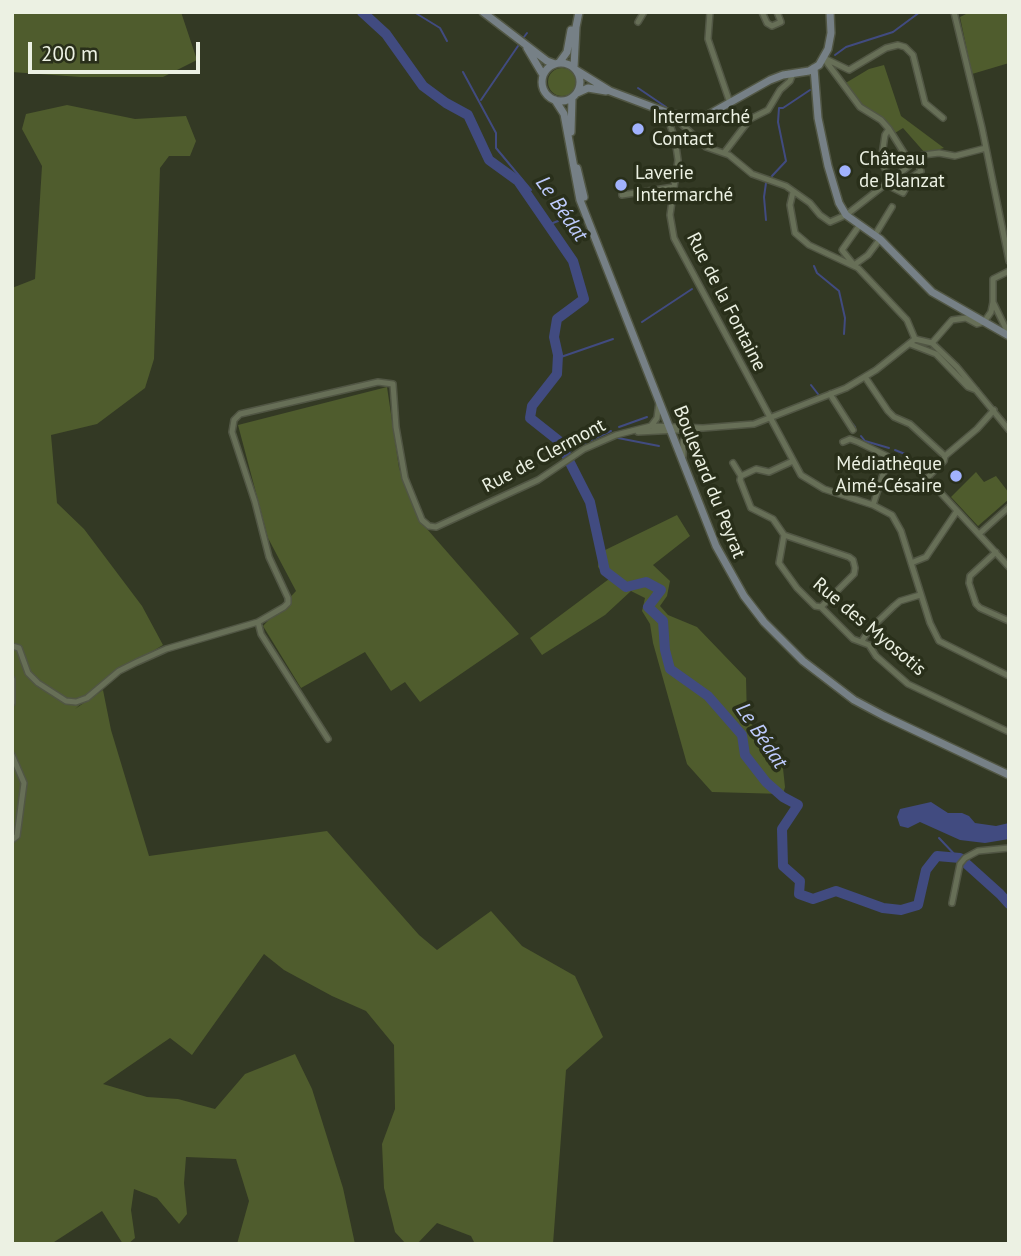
<!DOCTYPE html>
<meta charset="utf-8">
<style>
body{margin:0}
#map{position:relative;width:1021px;height:1256px;overflow:hidden;background:#333924;font-family:"PT Sans",sans-serif}
canvas{display:block}
.frame{position:absolute;inset:0;border:14px solid #ecf1e3;pointer-events:none}
.scale{position:absolute;left:28px;top:42px;width:172px;height:32px;box-sizing:border-box;border:4px solid #ecf1e3;border-top:0;padding-left:9px;font-size:21px;line-height:24px;white-space:nowrap;color:#ecf1e3;-webkit-text-stroke:5px #292f1a;paint-order:stroke}
</style>
<div id="map">
<canvas width="1021" height="1256"></canvas>
<div class="frame"></div>
<div class="scale">200 m</div>
</div>
<script>
const g = document.querySelector('canvas').getContext('2d');
g.lineJoin = 'round';
function fillPath(path, color) {
  g.fillStyle = color;
  g.fill(path, 'evenodd');
}
function poly(rows) {
  const path = new Path2D();
  for (const r of rows) {
    if (r.length === 3) {
      path.moveTo(r[0] + r[2], r[1]);
      path.arc(r[0], r[1], r[2], 0, 2 * Math.PI);
      continue;
    }
    path.moveTo(r[0], r[1]);
    for (let i = 2; i < r.length; i += 2) path.lineTo(r[i], r[i + 1]);
  }
  return path;
}
function trace(path, color, width, dash) {
  g.strokeStyle = color;
  g.lineWidth = width;
  g.lineCap = dash ? 'butt' : 'round';
  g.setLineDash(dash || []);
  g.stroke(path);
}
function label(font, color, halo, rows, align = 'center') {
  g.font = font + ' "PT Sans",sans-serif';
  g.lineWidth = 7;
  g.setLineDash([]);
  g.textBaseline = 'middle';
  g.strokeStyle = halo;
  g.fillStyle = color;
  for (const [text, x, y, turn = 0] of rows) {
    g.save();
    g.translate(x, y);
    g.rotate((+turn || 0) * Math.PI / 180);
    g.textAlign = isNaN(turn) ? turn : align;
    if (halo) g.strokeText(text, 0, 0);
    g.fillText(text, 0, 0);
    g.restore();
  }
}
fillPath(poly([
 [12,12,181,12,197,60,163,77,80,77,12,72],
 [970,12,1009,12,1009,63,972,74,960,17],
 [884,65,901,116,944,148,925,153,903,128,895,133,861,106,844,84,869,69],
 [562,82,14],
 [67,105,135,119,186,116,196,141,190,156,169,156,160,168,154,359,145,388,97,424,51,435,57,503,84,529,142,606,163,645,119,671,75,709,103,690,111,730,149,856,327,831,419,935,437,950,491,911,522,946,575,976,603,1037,566,1070,553,1244,475,1244,471,1236,437,1223,417,1244,406,1244,395,1232,384,1188,382,1144,395,1109,394,1045,366,1011,332,996,284,970,264,954,192,1055,170,1038,103,1084,147,1097,178,1099,215,1109,245,1074,295,1054,312,1089,343,1188,355,1244,237,1244,249,1201,236,1159,186,1157,184,1183,187,1214,179,1224,157,1198,134,1189,131,1210,135,1238,128,1244,123,1244,102,1211,51,1244,12,1244,12,288,35,279,42,166,22,129,26,114],
 [387,387,399,468,412,503,427,529,519,634,420,702,405,682,391,691,365,652,301,688,263,626,296,591,268,538,238,425],
 [976,472,984,482,996,476,1009,493,1009,499,978,526,951,497],
 [677,515,690,536,653,565,670,581,667,596,660,606,668,615,697,627,746,678,747,719,782,759,785,787,783,794,712,792,687,764,653,643,650,624,642,611,645,598,631,591,605,615,542,655,530,638,609,579,598,567,599,553]
]), '#4f5c2d');
fillPath(poly([
 [931,802,948,813,962,813,969,816,975,823,996,826,1009,823,1009,839,985,843,960,840,920,822,908,828,900,826,897,817,900,809]
]), '#414b80');
trace(poly([
 [414,12,440,28,447,41],
 [524,37,527,33],
 [835,55,846,47,893,32,920,12],
 [463,72,496,133,496,148,531,190],
 [638,88,666,107],
 [481,100,518,46],
 [772,176,786,161,778,122,779,108,783,108,810,90],
 [766,183,764,197,766,220],
 [548,225,558,221,565,210],
 [814,266,817,273,839,291,845,318,844,334],
 [642,322,692,289],
 [558,358,613,339],
 [811,385,818,394],
 [850,421,855,427],
 [619,427,647,417],
 [861,436,865,441,889,448],
 [618,438,659,446],
 [580,445,611,431],
 [895,450,905,454,918,467],
 [570,457,568,453,572,450],
 [939,838,958,858]
]), '#414b80', 2);
trace(poly([
 [362,12,386,34,423,86,446,103,468,115,489,160,518,181,573,261,584,299,557,319,554,337,558,355,557,374,532,406,530,418,559,441,590,502,605,571,626,587,646,582,661,590,648,607,663,621,665,650,670,669,708,696,742,735,745,755,766,782,783,797,798,805,782,829,783,866,800,881,799,894,813,899,836,891,883,908,901,910,918,905,926,870,937,856,960,858,1000,894,1009,904]
]), '#414b80', 10);
const street = poly([
 [710,12,708,39,730,103],
 [762,12,767,23,772,26,781,22,777,12],
 [954,12,982,128,1009,261],
 [638,22,644,12],
 [824,58,849,70,886,48,898,45,905,47,913,55,925,103,943,118],
 [825,60,860,107,881,120,889,129,911,164],
 [671,114,669,122,675,139,678,160,670,215,674,238,801,475,824,489,873,505,892,515,901,531,930,623,939,641,1009,676],
 [671,114,706,147,729,155,752,174,786,186,810,203,820,215,830,222,846,215,923,155,939,153,955,156,986,148],
 [889,129,885,135,882,155,882,163,891,180],
 [724,153,750,119,768,110,780,90,790,81,793,73],
 [885,184,903,193,912,177,921,171,917,160],
 [793,192,790,205,795,233,809,245,858,268,907,320,915,339],
 [622,195,674,187],
 [859,226,842,250,854,265,868,255,880,239],
 [875,235,892,207],
 [993,302,1009,335],
 [932,343,957,367,1009,430],
 [910,344,936,354,968,387,976,390],
 [865,377,888,411,894,417,910,424,945,456],
 [830,394,853,430],
 [994,410,977,429,945,456,944,461,927,478,1009,567],
 [651,426,657,418,659,402],
 [638,432,698,429],
 [843,442,850,439,858,442,887,456,888,459,873,505],
 [683,456,683,442,686,435,693,432],
 [793,461,769,472,756,469,741,476,740,480,751,508,773,519,784,535,779,563,797,588,815,606,821,607,853,639,869,645,876,656,908,684,1009,732],
 [733,463,741,476],
 [979,534,1009,507],
 [784,535,849,557,853,560,855,568,854,574,821,607],
 [996,552,970,576,969,583,976,604,980,608,1009,621],
 [911,563,926,557,957,511],
 [258,622,261,634,328,739],
 [862,641,869,630,894,606,900,601,920,595],
 [12,646,19,648,28,673,38,683,66,701,76,702,87,698,119,671,137,662,166,649,258,622,284,607,288,603,288,598,269,557,255,502,232,432,234,420,240,414,378,382,393,384,396,427,405,478,422,520,429,526,436,527,538,480,584,449,616,435,651,426,703,428,754,424,846,388,876,370,915,339,932,343,952,320,966,318,977,324,984,322,991,312,993,302,993,279,1009,271],
 [12,679,12,703],
 [12,755,24,783,17,836,12,840],
 [952,903,960,864,965,858,978,851,1009,848]
]);
const secondary = poly([
 [483,12,547,61,555,64],
 [527,48,543,75],
 [559,63,567,52,571,30],
 [561,82,19],
 [574,68,576,27,579,12],
 [814,68,818,118,828,166,839,203,846,215,880,239,932,292,1009,336],
 [576,70,610,91,671,114,697,118,706,116,770,80,783,75,809,71,819,65,828,49,831,33,830,12],
 [577,93,588,88,606,91],
 [555,100,564,114,580,200,716,546,744,596,764,622,803,661,854,700,884,716,1009,775],
 [571,132,572,98],
 [577,168,584,197]
]);
trace(street, '#515644', 8);
trace(secondary, '#515644', 10);
trace(street, '#676f57', 5);
trace(secondary, '#768086', 7);
for (const [x, y, r, color] of [
 [638,129,7,"#a1b2fd"],
 [845,171,7,"#a1b2fd"],
 [621,185,7,"#a1b2fd"],
 [956,476,7,"#a1b2fd"]
]) {
  const dot = new Path2D();
  dot.arc(x, y, r, 0, 2 * Math.PI);
  g.fillStyle = color;
  g.fill(dot);
  trace(dot, '#292f1a', 2.5);
}
label('19px', '#ecf1e3', '#292f1a', [
 ["Intermarché",652,118],
 ["Contact",652,140],
 ["Château",859,160],
 ["de Blanzat",859,182],
 ["Laverie",635,174],
 ["Intermarché",635,196],
 ["Médiathèque",942,465,"right"],
 ["Aimé-Césaire",942,487,"right"]
], 'left');
label('19px', '#ecf1e3', '#292f1a', [
 ["Rue de la Fontaine",726,302,63],
 ["Rue de Clermont",544,456,-28],
 ["Boulevard du Peyrat",709,482,68],
 ["Rue des Myosotis",869,627,40]
]);
label('italic 21px', '#becbfd', '#292f1a', [
 ["Le Bédat",561,209,55],
 ["Le Bédat",761,736,56]
]);
</script>
